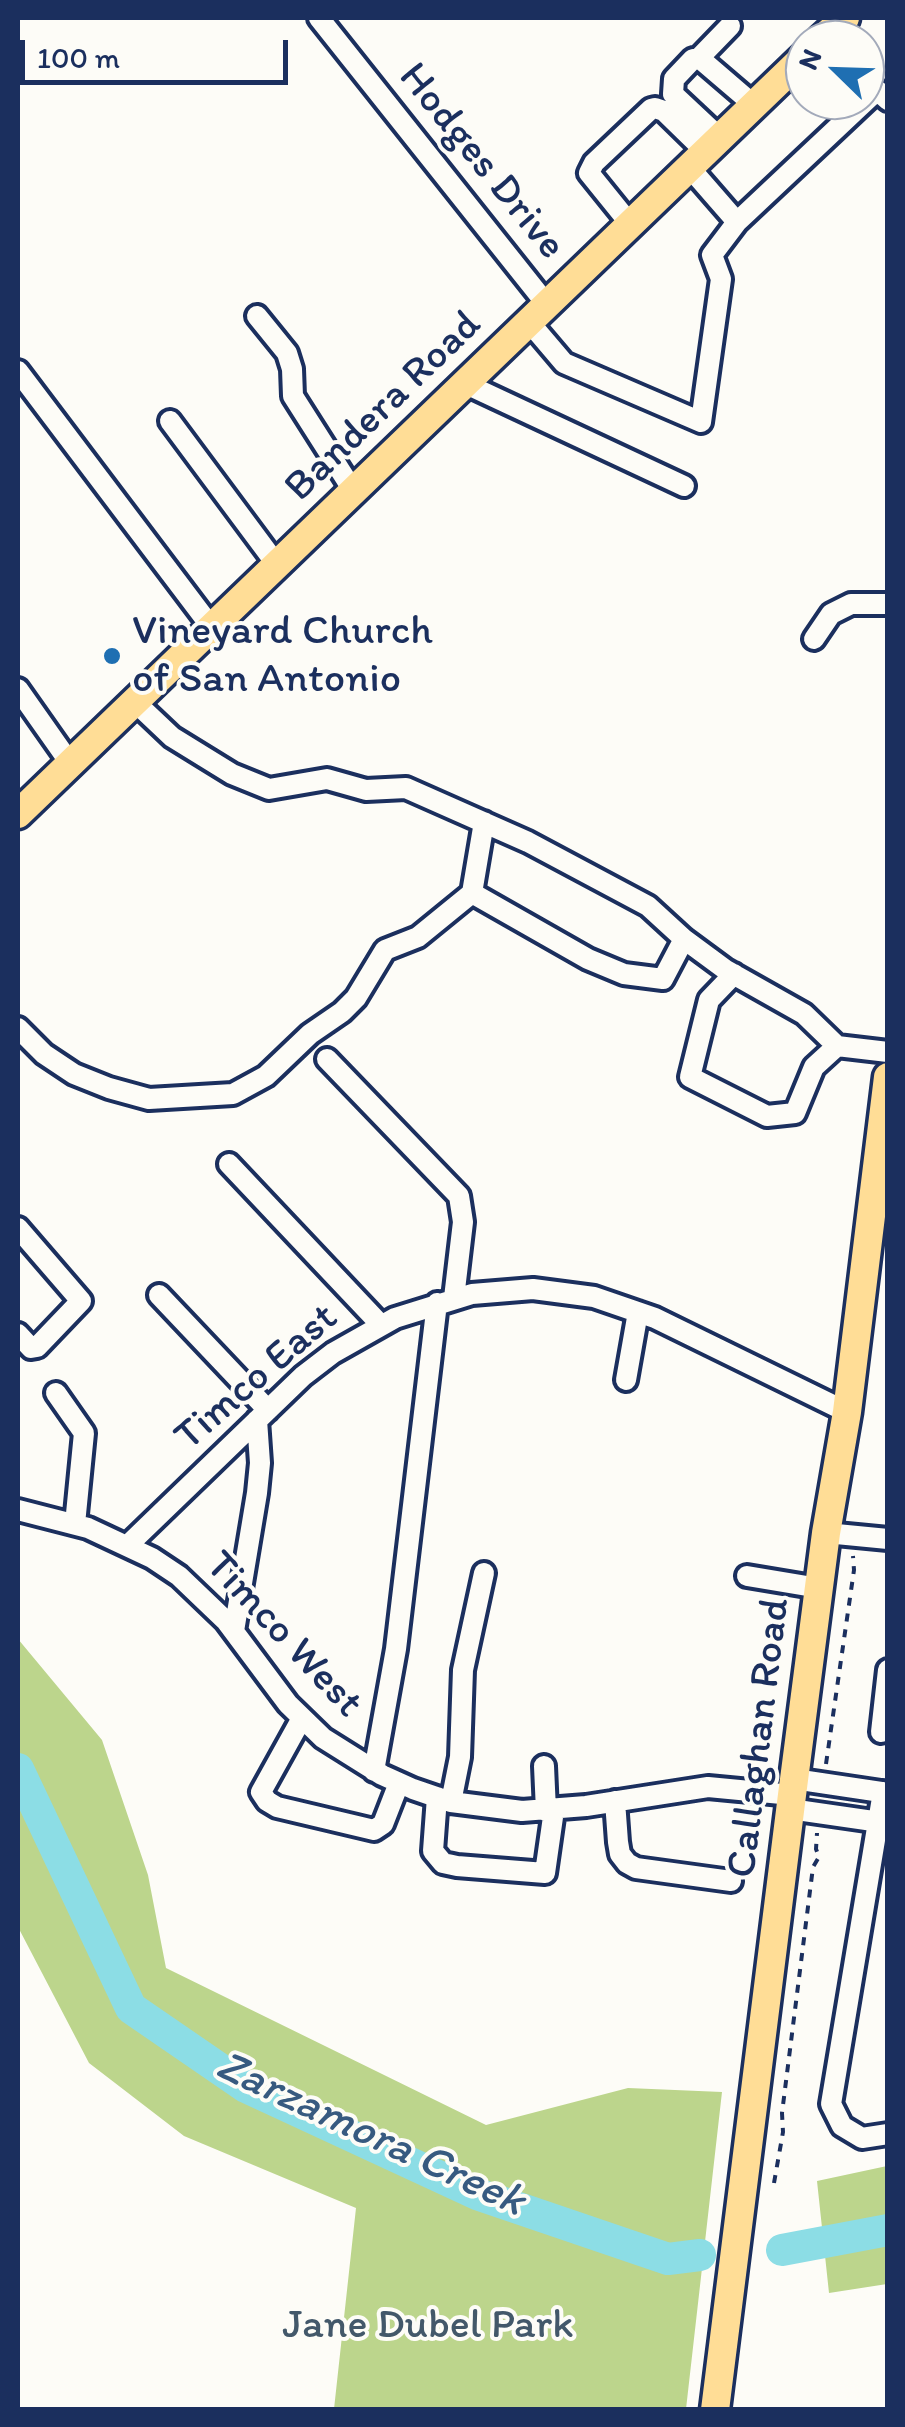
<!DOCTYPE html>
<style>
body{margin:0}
#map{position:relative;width:905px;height:2427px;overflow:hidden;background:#fdfcf7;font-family:Itim,sans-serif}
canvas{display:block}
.frame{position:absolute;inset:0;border:20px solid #1b2f5e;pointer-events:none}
.north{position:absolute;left:785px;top:20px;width:100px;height:100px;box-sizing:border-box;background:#fdfcf7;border:2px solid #a3aaba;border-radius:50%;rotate:293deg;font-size:28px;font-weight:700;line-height:40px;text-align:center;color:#1b2f5e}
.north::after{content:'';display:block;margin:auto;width:35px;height:45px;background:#1f6fb2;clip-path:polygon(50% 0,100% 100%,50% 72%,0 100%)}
.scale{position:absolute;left:20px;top:40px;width:268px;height:45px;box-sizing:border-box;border:5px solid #1b2f5e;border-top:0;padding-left:12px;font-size:30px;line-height:35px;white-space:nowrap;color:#1b2f5e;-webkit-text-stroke:8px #fdfcf7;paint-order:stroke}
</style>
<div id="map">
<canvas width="905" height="2427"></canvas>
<div class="frame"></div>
<div class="north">N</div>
<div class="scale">100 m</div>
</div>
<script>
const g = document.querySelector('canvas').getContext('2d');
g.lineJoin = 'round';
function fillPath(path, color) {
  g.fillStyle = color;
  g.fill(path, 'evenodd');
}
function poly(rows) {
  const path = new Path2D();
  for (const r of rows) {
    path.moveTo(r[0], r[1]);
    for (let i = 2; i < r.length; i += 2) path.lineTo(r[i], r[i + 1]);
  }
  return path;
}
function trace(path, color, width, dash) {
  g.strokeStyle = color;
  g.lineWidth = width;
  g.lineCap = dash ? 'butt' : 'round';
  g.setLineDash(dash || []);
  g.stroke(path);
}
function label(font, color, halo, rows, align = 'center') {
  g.font = font + ' Itim,sans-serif';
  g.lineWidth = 8;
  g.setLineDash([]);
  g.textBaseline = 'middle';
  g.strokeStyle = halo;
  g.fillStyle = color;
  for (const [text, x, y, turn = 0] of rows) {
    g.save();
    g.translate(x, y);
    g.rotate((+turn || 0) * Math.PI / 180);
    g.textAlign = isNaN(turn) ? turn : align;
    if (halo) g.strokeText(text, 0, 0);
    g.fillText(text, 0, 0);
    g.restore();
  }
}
fillPath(poly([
 [18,1639,102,1740,148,1875,166,1968,486,2125,628,2088,722,2092,686,2409,334,2409,356,2208,184,2136,89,2063,18,1927],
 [887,2166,887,2284,829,2293,817,2181]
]), '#bcd58c');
trace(poly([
 [18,1769,131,2008,246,2087,477,2194,668,2259,700,2255],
 [782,2250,888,2230]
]), '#8cdde5', 32);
const minor = poly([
 [319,18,548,306],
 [699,58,730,26],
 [720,138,673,94,674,79,693,59,699,58,705,63,754,105],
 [690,168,737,222],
 [631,225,589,173,594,163,651,109,655,108,664,111,706,152],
 [257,316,287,353,292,369,293,396,354,492],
 [530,323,564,363,701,422,721,279,712,255,737,222,870,97,878,91,888,100],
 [18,371,212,628],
 [466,384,684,486],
 [170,421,277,565],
 [814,639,831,614,851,604,888,604],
 [18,689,70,763],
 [135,702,172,737,232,774,269,789,327,779,366,790,406,788,528,842,648,906,684,939,726,970,804,1014,837,1046,888,1052],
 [484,822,472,893,588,959,624,974,663,979,684,939],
 [734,974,709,1000,690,1077,767,1116,795,1113,814,1067,837,1046],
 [18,1028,44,1054,74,1074,109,1088,149,1099,233,1094,266,1076,310,1034,342,1012,356,998,385,950,418,937,472,893],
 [327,1059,459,1196,463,1222,454,1298],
 [229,1164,381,1325],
 [18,1228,81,1301,37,1347,31,1348,18,1334],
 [159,1295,268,1410],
 [626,1380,638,1312],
 [56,1393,84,1433,75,1524],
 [18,1510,88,1528,152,1558,179,1576,226,1621,288,1704,323,1738,382,1775,413,1789,451,1802,522,1811,586,1806,708,1787,792,1795],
 [826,1533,888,1539],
 [128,1545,303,1376,333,1353,395,1318,472,1294,533,1289,594,1297,655,1318,847,1412],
 [747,1576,819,1588],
 [234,1631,257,1493,260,1463,257,1420],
 [302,1718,261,1792,267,1801,277,1807,374,1830,383,1824,399,1783],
 [881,1732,888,1670],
 [544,1766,546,1811],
 [374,1771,396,1649,437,1303],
 [794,1779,888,1793],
 [883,1792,831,2104,842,2126,862,2138,888,2134],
 [437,1797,433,1851,443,1863,457,1866,545,1873,554,1810],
 [615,1801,618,1842,620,1854,627,1863,636,1868,731,1881],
 [451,1802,460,1757,463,1670,484,1573],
 [790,1809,887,1823]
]);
const major = poly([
 [821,40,845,18],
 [18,814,805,56],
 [715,2410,792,1795,826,1533,847,1412,888,1077]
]);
trace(minor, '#1b2f5e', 28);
trace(major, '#1b2f5e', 35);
trace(poly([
 [826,1764,854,1570,853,1556],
 [774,2183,783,2132,782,2113,813,1867,819,1857,816,1849,817,1833]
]), '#1b2f5e', 4, [8, 8]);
trace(minor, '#fdfcf7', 20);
trace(major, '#ffdd96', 28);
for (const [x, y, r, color] of [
 [112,656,10,"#1f6fb2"]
]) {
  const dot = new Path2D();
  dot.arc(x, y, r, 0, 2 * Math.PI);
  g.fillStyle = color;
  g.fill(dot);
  trace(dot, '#fdfcf7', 4);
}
label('42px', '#1b2f5e', '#fdfcf7', [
 ["Hodges Drive",481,162,51],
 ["Bandera Road",384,407,-44],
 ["Timco East",257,1378,-41],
 ["Timco West",283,1635,47],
 ["Callaghan Road",760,1738,-83]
]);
label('42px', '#1b2f5e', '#fdfcf7', [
 ["Vineyard Church",132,632],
 ["of San Antonio",132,680]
], 'left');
label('42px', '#43586a', '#fdfcf7', [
 ["Jane Dubel Park",428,2326]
]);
label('italic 45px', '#375a80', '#fdfcf7', [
 ["Zarzamora Creek",370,2135,25]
]);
</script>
